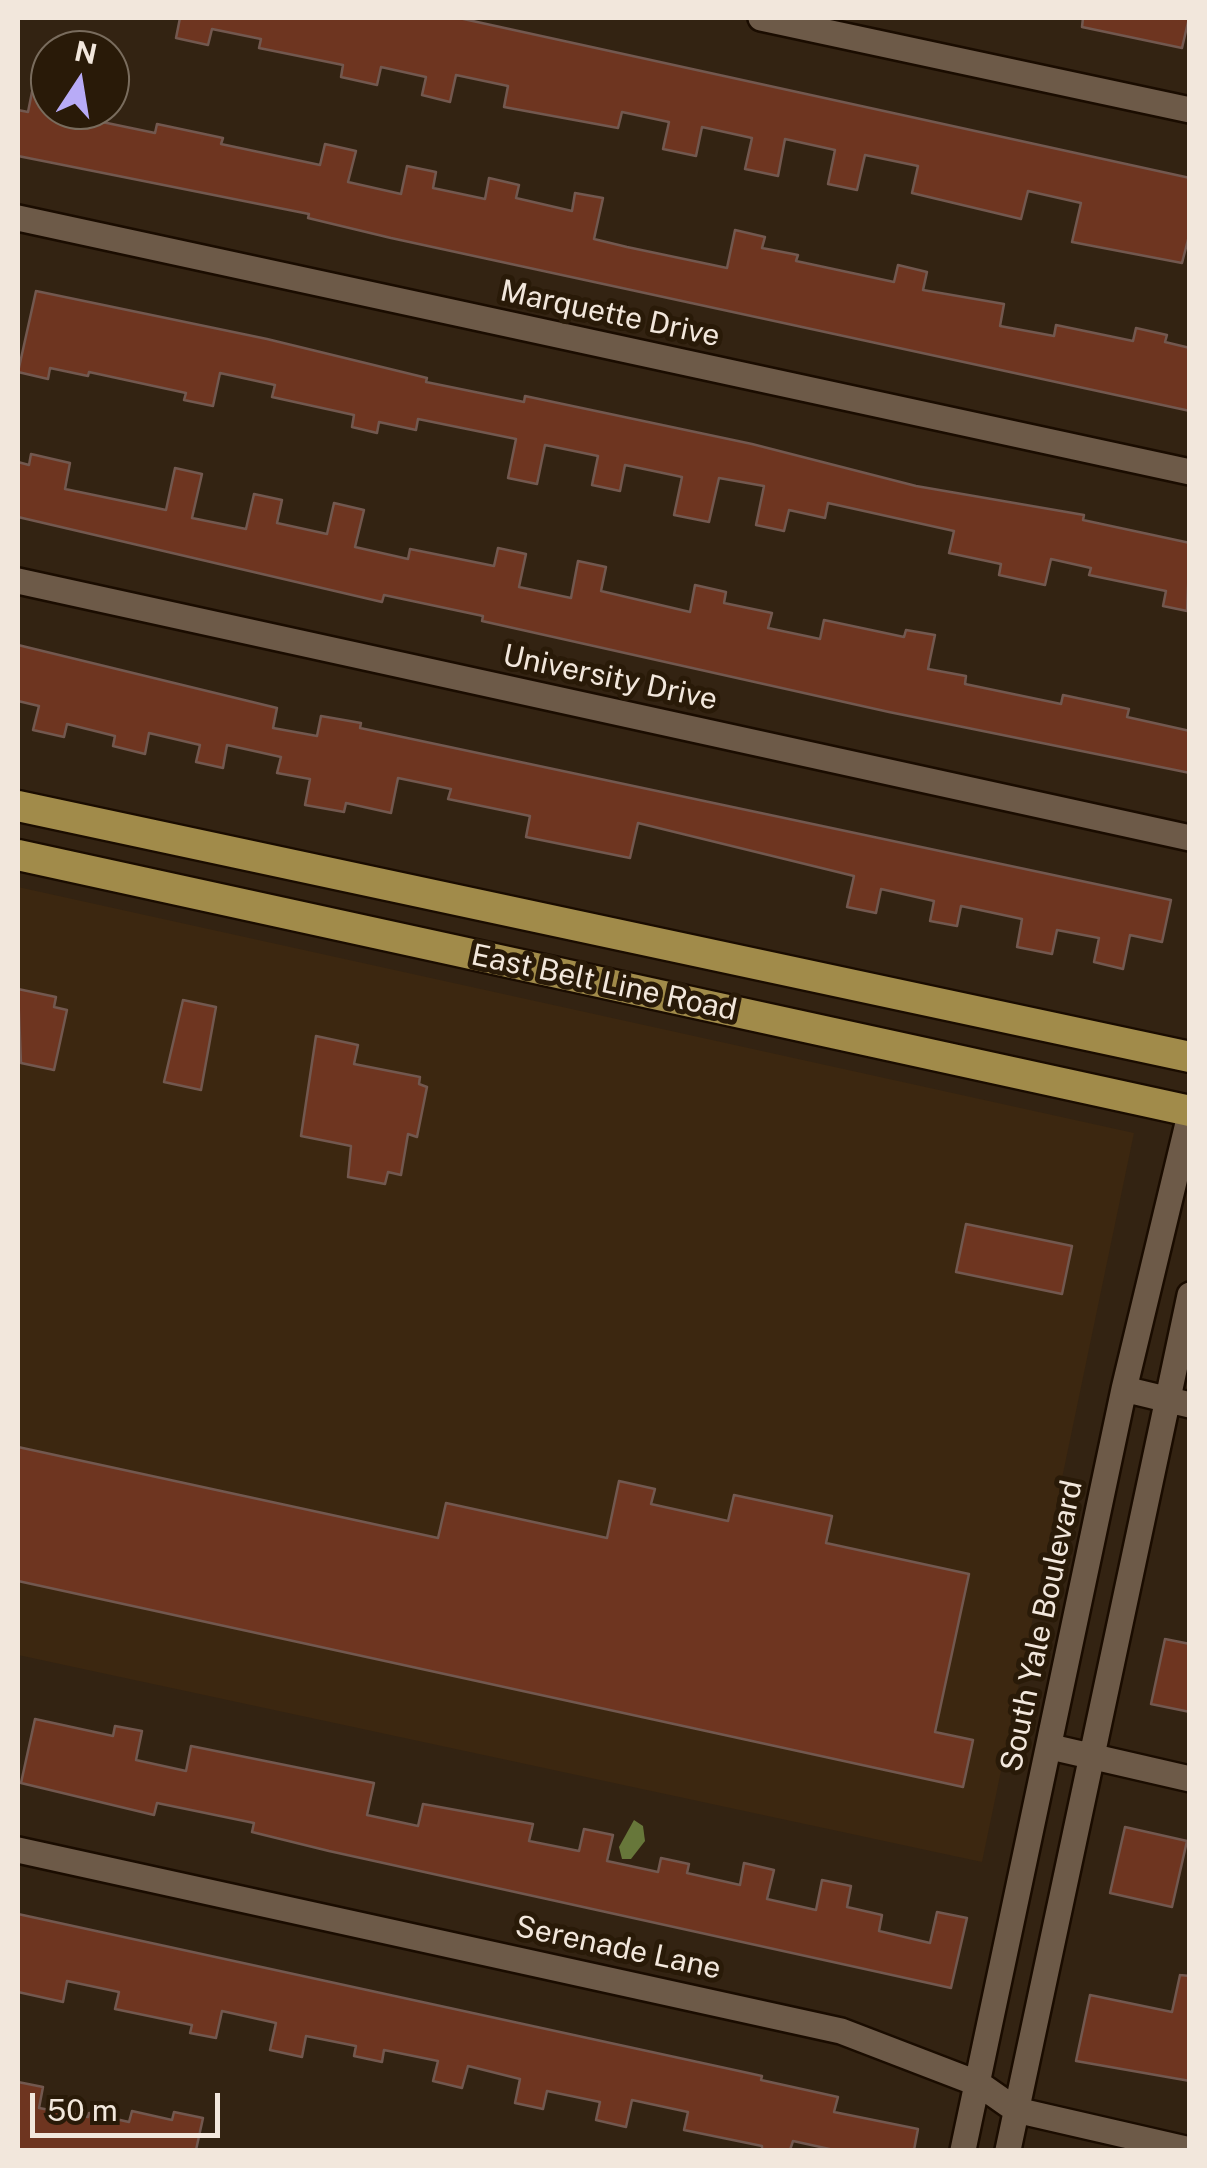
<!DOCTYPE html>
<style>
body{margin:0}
#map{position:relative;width:1207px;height:2168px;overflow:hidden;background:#332312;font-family:"Public Sans",sans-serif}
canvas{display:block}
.frame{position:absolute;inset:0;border:20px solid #f2e7dc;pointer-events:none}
.north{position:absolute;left:30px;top:30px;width:100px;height:100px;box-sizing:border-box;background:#291a08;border:2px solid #796c5d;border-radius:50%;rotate:12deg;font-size:28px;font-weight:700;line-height:40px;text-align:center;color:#f2e7dc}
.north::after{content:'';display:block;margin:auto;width:35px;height:45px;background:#b8abf7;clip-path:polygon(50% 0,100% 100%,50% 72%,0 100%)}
.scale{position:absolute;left:30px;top:2093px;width:190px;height:45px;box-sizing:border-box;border:5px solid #f2e7dc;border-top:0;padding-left:12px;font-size:30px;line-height:35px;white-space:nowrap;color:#f2e7dc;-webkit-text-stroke:8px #291a08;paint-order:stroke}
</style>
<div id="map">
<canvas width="1207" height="2168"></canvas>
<div class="frame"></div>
<div class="north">N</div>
<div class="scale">50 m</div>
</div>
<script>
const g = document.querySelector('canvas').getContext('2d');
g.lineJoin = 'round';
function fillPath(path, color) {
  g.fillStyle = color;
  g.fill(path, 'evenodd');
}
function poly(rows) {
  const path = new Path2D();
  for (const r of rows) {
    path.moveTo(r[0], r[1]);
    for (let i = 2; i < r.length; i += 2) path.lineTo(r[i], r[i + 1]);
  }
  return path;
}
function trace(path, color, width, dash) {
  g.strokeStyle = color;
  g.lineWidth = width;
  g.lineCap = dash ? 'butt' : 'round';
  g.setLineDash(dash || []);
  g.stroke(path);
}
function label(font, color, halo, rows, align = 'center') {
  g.font = font + ' "Public Sans",sans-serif';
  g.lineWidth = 10;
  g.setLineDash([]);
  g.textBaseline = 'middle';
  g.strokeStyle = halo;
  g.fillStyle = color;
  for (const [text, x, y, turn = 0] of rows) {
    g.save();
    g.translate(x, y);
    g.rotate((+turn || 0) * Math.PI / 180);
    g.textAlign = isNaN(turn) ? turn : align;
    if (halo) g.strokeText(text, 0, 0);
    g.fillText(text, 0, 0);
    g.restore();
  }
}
fillPath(poly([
 [18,887,1134,1133,982,1862,18,1655]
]), '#3c2710');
fillPath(poly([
 [634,1820,643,1826,645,1841,631,1859,622,1859,619,1847]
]), '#67773a');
const building = poly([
 [180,18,459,18,1190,178,1190,232,1182,263,1119,251,1072,242,1081,203,1028,191,1021,219,912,193,918,166,865,155,857,190,828,184,835,150,785,139,778,176,745,169,752,138,702,127,696,156,663,149,669,122,622,112,618,128,504,107,508,86,456,75,450,102,422,95,426,77,381,67,377,85,341,77,343,65,259,48,261,39,212,29,208,45,176,38,180,18],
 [1083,18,1189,18,1182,48,1082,27,1083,18],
 [32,92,50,96,50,110,59,113,155,133,157,124,223,138,221,144,320,165,325,144,356,151,348,182,401,194,407,166,436,172,433,188,485,199,489,178,519,185,516,198,572,211,575,193,603,198,594,239,627,247,727,268,735,230,765,237,762,248,798,255,796,261,894,282,898,265,927,272,923,290,1004,304,1000,326,1054,336,1056,325,1133,341,1136,328,1167,335,1165,342,1190,348,1190,411,391,238,308,218,309,214,18,156,18,110,28,112,32,92],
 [36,291,267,339,427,378,426,382,524,402,525,396,752,444,916,486,1084,515,1083,520,1190,543,1187,611,1163,606,1166,591,1089,575,1091,568,1051,559,1045,585,999,575,1001,564,949,553,954,531,828,503,825,518,789,510,784,531,756,525,764,486,719,478,709,522,674,515,682,477,625,465,620,491,592,485,598,456,545,445,537,484,508,478,516,439,418,419,416,430,379,422,377,433,352,427,354,415,272,397,275,385,220,373,213,406,184,400,186,393,89,372,88,376,50,368,48,379,18,372,36,291],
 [31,454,70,463,65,489,166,510,175,468,202,474,192,518,246,529,254,494,282,500,277,523,327,534,334,503,364,510,355,547,408,559,410,549,494,566,498,548,526,554,519,587,571,598,578,561,606,567,601,591,690,612,695,585,726,592,724,603,772,613,768,628,820,639,824,620,904,637,906,630,935,635,928,669,966,676,965,684,1061,704,1063,695,1129,709,1127,717,1190,731,1190,773,889,712,482,621,483,616,384,595,382,602,18,517,18,462,29,465,31,454],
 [18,645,277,708,273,728,317,736,321,716,361,723,360,728,1171,900,1162,942,1130,935,1123,969,1094,962,1099,938,1057,930,1052,954,1017,947,1022,919,961,906,957,926,930,921,934,901,881,889,876,913,847,907,854,876,638,823,630,858,526,837,530,816,448,799,451,789,398,778,391,813,346,803,344,812,305,805,310,779,277,773,281,757,227,745,223,768,196,762,200,745,149,733,145,754,113,746,115,736,67,724,64,737,33,730,39,706,18,701,18,645],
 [18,989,56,997,54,1007,67,1010,54,1070,21,1063,18,989],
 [183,1000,216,1007,201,1090,164,1082,183,1000],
 [316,1036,358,1045,354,1064,420,1077,419,1084,427,1087,417,1137,408,1134,401,1175,388,1172,385,1184,348,1177,351,1146,301,1136,316,1036],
 [966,1224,1072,1246,1062,1294,956,1272,966,1224],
 [18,1447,438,1538,446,1503,607,1538,619,1481,655,1489,651,1504,728,1521,734,1495,832,1516,826,1543,969,1574,935,1732,973,1740,963,1787,18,1581,18,1447],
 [1165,1639,1190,1644,1190,1712,1151,1704,1165,1639],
 [35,1719,113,1736,115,1726,142,1731,136,1760,186,1771,191,1746,374,1783,367,1815,418,1826,423,1804,533,1824,529,1841,579,1851,584,1829,613,1835,607,1861,658,1872,661,1858,689,1864,687,1873,740,1885,744,1863,774,1870,767,1899,816,1910,822,1880,851,1886,847,1907,882,1915,879,1931,930,1943,937,1912,967,1918,951,1988,329,1851,252,1832,254,1823,157,1803,154,1815,21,1783,35,1719],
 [1125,1827,1187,1841,1172,1907,1110,1893,1125,1827],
 [18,1914,762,2076,761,2080,838,2097,834,2112,918,2129,914,2150,834,2150,793,2141,790,2150,762,2150,762,2146,684,2130,688,2112,632,2100,626,2127,596,2120,600,2102,547,2091,543,2109,515,2103,520,2079,468,2066,462,2088,433,2081,438,2061,384,2050,382,2062,354,2056,356,2046,306,2036,302,2057,270,2050,276,2023,222,2011,216,2038,190,2033,192,2025,115,2009,119,1992,67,1981,63,2002,18,1992,18,1914],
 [1180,1975,1190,1976,1190,2081,1076,2061,1090,1995,1172,2012,1180,1975],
 [18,2082,43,2087,39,2108,88,2117,89,2113,129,2122,132,2111,172,2120,174,2112,203,2118,196,2150,18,2150,18,2082]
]);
fillPath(building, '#6e3520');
trace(building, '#72584f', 2.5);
const minor = poly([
 [761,18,1190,110],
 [18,218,1190,472],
 [18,581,1190,838],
 [1124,1389,1190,1405],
 [1051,1747,1190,1779],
 [18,1850,841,2031,979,2084,1016,2110,1190,2150],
 [963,2150,1124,1389,1190,1115],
 [1008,2150,1190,1295]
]);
const major = poly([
 [18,806,1190,1057],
 [18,855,1190,1111]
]);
trace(minor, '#1a0c00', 30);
trace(major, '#1a0c00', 35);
trace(minor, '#6d5a48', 25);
trace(major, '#a18b4a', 30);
label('30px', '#f2e7dc', '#291a08', [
 ["Marquette Drive",610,314,12],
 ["University Drive",610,678,12],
 ["East Belt Line Road",604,983,12],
 ["South Yale Boulevard",1042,1626,-78],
 ["Serenade Lane",618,1948,12]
]);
</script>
